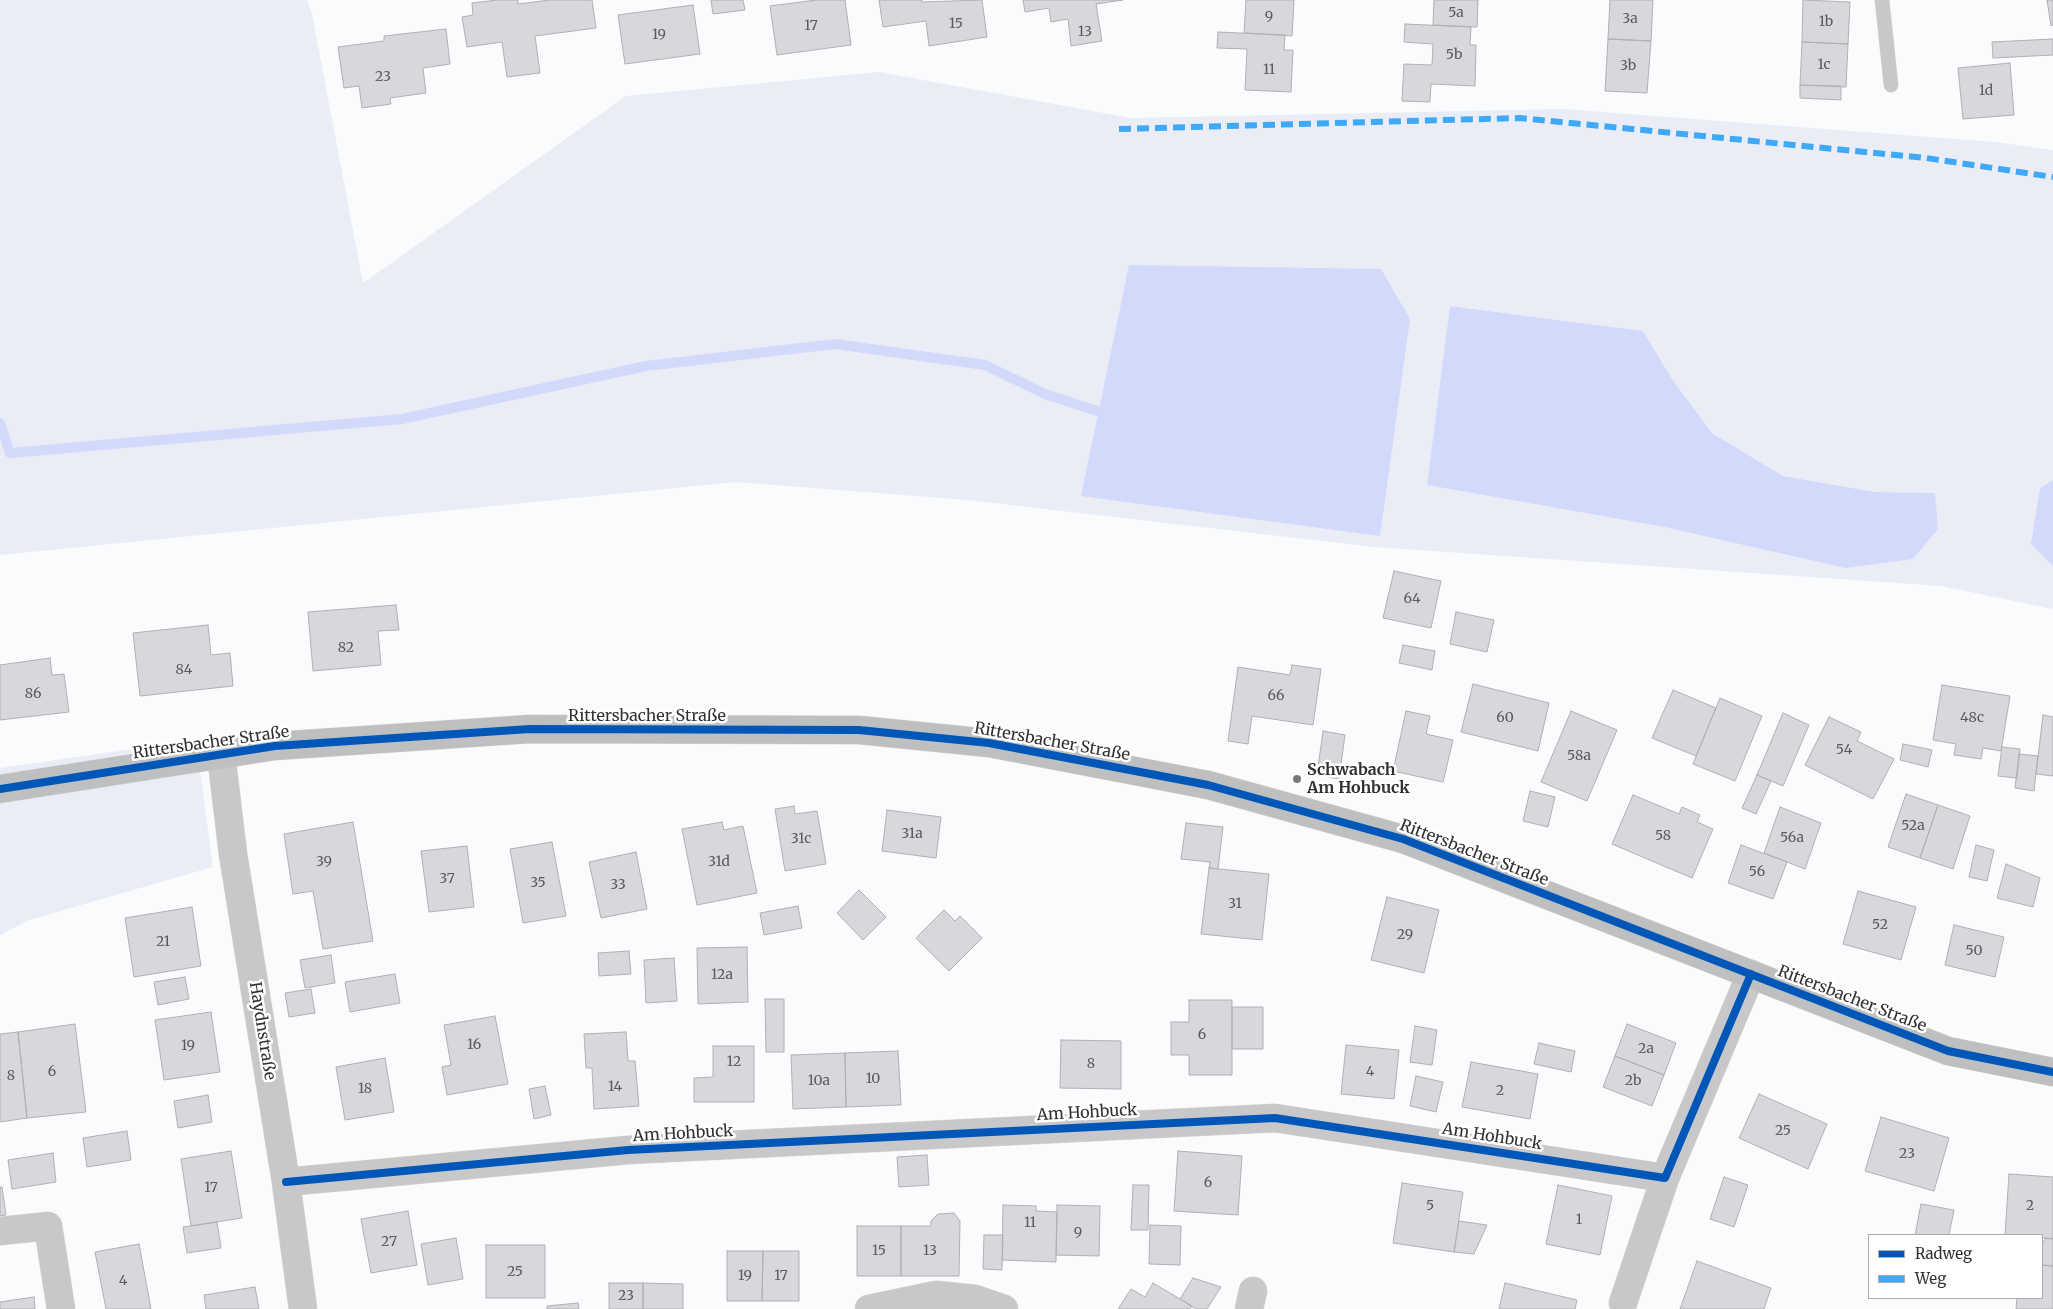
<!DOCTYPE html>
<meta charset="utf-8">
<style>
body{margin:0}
#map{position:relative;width:2053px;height:1309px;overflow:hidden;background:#fafbfd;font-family:Merriweather,serif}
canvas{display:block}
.legend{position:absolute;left:1868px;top:1234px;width:175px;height:65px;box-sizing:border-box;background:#fff;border:1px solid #acadae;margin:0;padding:6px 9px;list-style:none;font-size:15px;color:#303135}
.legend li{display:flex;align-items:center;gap:10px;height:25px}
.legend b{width:25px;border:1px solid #acadae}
</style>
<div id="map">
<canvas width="2053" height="1309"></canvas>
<ul class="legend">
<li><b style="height:6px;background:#0057b8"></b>Radweg</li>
<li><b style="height:6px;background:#3fa9f5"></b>Weg</li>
</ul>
</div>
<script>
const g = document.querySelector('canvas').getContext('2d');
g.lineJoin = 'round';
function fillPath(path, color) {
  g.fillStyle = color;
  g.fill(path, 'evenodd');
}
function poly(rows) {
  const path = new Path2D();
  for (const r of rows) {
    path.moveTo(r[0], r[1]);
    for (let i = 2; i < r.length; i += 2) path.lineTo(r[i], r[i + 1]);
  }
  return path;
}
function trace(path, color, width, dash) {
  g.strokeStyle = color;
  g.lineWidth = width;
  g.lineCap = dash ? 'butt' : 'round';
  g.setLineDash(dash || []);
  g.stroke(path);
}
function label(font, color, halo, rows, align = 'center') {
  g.font = font + ' Merriweather,serif';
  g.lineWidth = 5;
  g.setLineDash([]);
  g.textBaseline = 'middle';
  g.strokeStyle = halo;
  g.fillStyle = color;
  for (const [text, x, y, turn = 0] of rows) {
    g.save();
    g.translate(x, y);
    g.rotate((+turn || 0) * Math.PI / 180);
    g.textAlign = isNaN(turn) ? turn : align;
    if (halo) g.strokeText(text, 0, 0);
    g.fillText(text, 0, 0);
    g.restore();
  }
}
fillPath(poly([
 [0,0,307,0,312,14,363,283,626,96,879,72,1131,118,1563,109,1995,142,2053,150,2053,480,2040,488,2050,565,2053,566,2053,609,1941,586,1374,547,967,500,736,482,0,555],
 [1451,306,1643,331,1672,379,1712,433,1783,476,1875,492,1935,493,1845,568,1664,527,1427,485],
 [196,740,213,867,29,920,0,935,0,768]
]), '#ebedf6');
fillPath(poly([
 [1129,265,1381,269,1410,319,1380,536,1081,496],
 [1450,306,1643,331,1672,379,1712,433,1783,476,1875,492,1935,493,1938,529,1913,559,1845,568,1664,527,1427,485],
 [2053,480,2053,566,2031,544,2040,488]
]), '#d2d9fa');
trace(poly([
 [0,423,10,453,402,419,646,366,835,344,985,365,1045,394,1097,411]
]), '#d2d9fa', 10);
const building = poly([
 [497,0,518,0,518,4,550,0,592,0,596,28,535,36,540,73,507,77,502,42,467,47,462,17,473,15,472,3,497,0],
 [711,0,743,0,745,10,713,14,711,0],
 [816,0,845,0,851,45,777,55,770,6,816,0],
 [879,0,922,0,922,2,982,0,987,37,929,46,926,21,883,27,879,0],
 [1023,0,1123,0,1096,4,1102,41,1071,46,1068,19,1051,22,1049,8,1025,12,1023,0],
 [1246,0,1294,0,1292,36,1244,33,1246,0],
 [1434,0,1478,0,1477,27,1433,25,1434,0],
 [1610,0,1653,0,1651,41,1608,39,1610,0],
 [1803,0,1850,2,1848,44,1802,42,1803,0],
 [2047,0,2053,0,2053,25,2051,26,2047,0],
 [693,5,700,54,625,64,618,15,693,5],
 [1405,24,1471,27,1470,45,1476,45,1475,86,1431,84,1430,102,1402,101,1404,64,1432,65,1433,44,1404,42,1405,24],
 [446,29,450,64,423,68,426,93,390,98,391,104,362,108,359,86,344,88,338,47,384,41,384,36,446,29],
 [1218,32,1285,35,1284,50,1293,50,1291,92,1245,90,1247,49,1217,48,1218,32],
 [1608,39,1651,41,1647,93,1605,91,1608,39],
 [2053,39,2053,55,1993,58,1992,42,2053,39],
 [1802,42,1848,44,1846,87,1800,85,1802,42],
 [2010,63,2014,115,1963,119,1958,68,2010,63],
 [1800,85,1841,86,1841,100,1800,98,1800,85],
 [1394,571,1441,581,1431,628,1383,618,1394,571],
 [396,605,399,630,378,631,381,665,313,671,308,612,396,605],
 [1456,612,1494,620,1487,652,1450,644,1456,612],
 [208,625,211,655,230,653,233,686,140,696,133,633,208,625],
 [1403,645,1435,651,1432,670,1399,663,1403,645],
 [50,658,52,675,64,674,69,712,0,720,0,665,50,658],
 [1292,665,1321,669,1313,725,1252,716,1248,744,1228,741,1238,667,1290,675,1292,665],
 [1473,684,1549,703,1538,751,1461,732,1473,684],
 [1942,685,2010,696,2001,751,1983,748,1981,759,1954,755,1956,744,1933,740,1942,685],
 [1673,690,1716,708,1696,756,1652,738,1673,690],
 [1720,698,1762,716,1735,781,1693,764,1720,698],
 [1406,711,1430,716,1426,734,1453,740,1443,782,1393,771,1406,711],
 [1571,711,1617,730,1587,801,1541,782,1571,711],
 [1783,713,1809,725,1783,786,1757,775,1783,713],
 [2043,715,2053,717,2053,776,2036,774,2043,715],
 [1829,717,1861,732,1857,741,1894,759,1873,799,1805,765,1829,717],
 [1323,731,1345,735,1339,779,1317,775,1323,731],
 [1903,744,1932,750,1928,767,1900,760,1903,744],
 [2002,747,2020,749,2017,778,1998,776,2002,747],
 [2019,754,2038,756,2034,791,2015,788,2019,754],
 [1757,775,1771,781,1756,814,1742,808,1757,775],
 [1530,791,1555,797,1548,827,1523,821,1530,791],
 [1906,794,1938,805,1920,858,1888,847,1906,794],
 [1633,795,1679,814,1682,807,1700,815,1697,822,1713,829,1692,878,1612,844,1633,795],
 [1938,805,1970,816,1953,869,1920,858,1938,805],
 [794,806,795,814,817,811,826,864,785,871,775,809,794,806],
 [1780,807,1821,823,1805,869,1764,853,1780,807],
 [887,810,941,817,936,858,882,851,887,810],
 [353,822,373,941,323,949,313,891,293,894,284,834,353,822],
 [722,822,724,830,743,826,757,893,697,905,682,829,722,822],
 [1186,823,1223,827,1218,869,1209,868,1210,862,1181,859,1186,823],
 [552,842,566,916,523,923,510,849,552,842],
 [1741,845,1787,862,1773,899,1728,883,1741,845],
 [1976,845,1994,850,1987,881,1969,877,1976,845],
 [467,846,474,907,429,912,421,851,467,846],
 [636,852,647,909,601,918,589,862,636,852],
 [2006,864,2040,878,2033,907,1997,898,2006,864],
 [1209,868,1269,874,1262,940,1201,934,1209,868],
 [859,890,886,917,863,940,837,913,859,890],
 [1858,891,1916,907,1901,960,1843,944,1858,891],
 [1387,897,1439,910,1424,973,1371,960,1387,897],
 [798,906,802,928,764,935,760,913,798,906],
 [192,907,201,966,134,977,125,918,192,907],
 [944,910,955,921,960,916,982,938,949,971,916,938,944,910],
 [1954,925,2004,937,1995,977,1945,965,1954,925],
 [747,947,748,1002,698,1004,697,948,747,947],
 [629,951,631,974,599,976,598,953,629,951],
 [331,955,335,983,305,988,300,960,331,955],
 [674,958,677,1001,646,1003,644,960,674,958],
 [395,974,400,1003,350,1012,345,982,395,974],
 [185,977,189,999,158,1005,154,982,185,977],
 [311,989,315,1013,289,1017,285,993,311,989],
 [765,999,784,999,784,1052,766,1052,765,999],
 [1189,1000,1232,1000,1232,1075,1189,1075,1189,1055,1171,1055,1171,1022,1189,1022,1189,1000],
 [1232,1007,1263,1007,1263,1049,1232,1049,1232,1007],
 [211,1012,220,1072,164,1080,155,1020,211,1012],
 [495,1016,508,1084,447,1095,442,1067,451,1065,444,1025,495,1016],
 [75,1024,86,1112,27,1118,18,1032,75,1024],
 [1627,1024,1676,1043,1664,1075,1615,1056,1627,1024],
 [1415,1026,1437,1030,1432,1065,1410,1062,1415,1026],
 [18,1032,27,1118,0,1122,0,1034,18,1032],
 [626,1032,628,1061,635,1061,639,1106,594,1109,592,1068,586,1068,584,1034,626,1032],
 [1061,1040,1121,1041,1121,1089,1060,1088,1061,1040],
 [1539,1043,1575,1051,1571,1072,1534,1064,1539,1043],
 [1346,1045,1399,1050,1394,1099,1341,1094,1346,1045],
 [713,1046,754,1046,754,1102,694,1102,694,1078,713,1077,713,1046],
 [898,1051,901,1105,846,1107,845,1053,898,1051],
 [845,1053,846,1107,793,1109,791,1055,845,1053],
 [1615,1056,1664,1075,1652,1106,1603,1087,1615,1056],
 [385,1058,394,1112,345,1120,336,1067,385,1058],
 [1471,1062,1538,1074,1530,1119,1462,1107,1471,1062],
 [1416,1076,1443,1082,1436,1112,1410,1106,1416,1076],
 [545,1086,551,1115,534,1119,529,1089,545,1086],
 [1759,1094,1827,1124,1808,1169,1739,1138,1759,1094],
 [208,1095,212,1122,178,1128,174,1101,208,1095],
 [1881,1117,1949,1138,1934,1191,1865,1171,1881,1117],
 [127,1131,131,1160,87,1167,83,1138,127,1131],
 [231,1151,242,1218,191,1226,181,1159,231,1151],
 [1178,1151,1242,1156,1238,1215,1174,1211,1178,1151],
 [53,1153,56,1182,12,1189,8,1160,53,1153],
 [927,1155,929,1185,899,1187,897,1157,927,1155],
 [2009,1174,2053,1177,2053,1239,2042,1238,2042,1235,2005,1235,2009,1174],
 [1724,1177,1748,1185,1734,1227,1710,1219,1724,1177],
 [1402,1183,1463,1192,1454,1252,1393,1243,1402,1183],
 [1133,1185,1149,1185,1148,1230,1131,1230,1133,1185],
 [1558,1185,1612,1196,1600,1255,1546,1244,1558,1185],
 [0,1187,2,1187,6,1215,0,1216,0,1187],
 [1921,1204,1954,1210,1949,1235,1915,1235,1921,1204],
 [1003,1205,1036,1206,1036,1211,1057,1212,1056,1262,1002,1260,1003,1205],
 [1057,1205,1100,1206,1099,1256,1056,1255,1057,1205],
 [408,1211,417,1265,371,1273,361,1219,408,1211],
 [954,1213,960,1221,959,1276,901,1276,901,1226,931,1226,931,1221,938,1214,954,1213],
 [1459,1221,1487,1225,1474,1254,1454,1252,1459,1221],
 [217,1222,221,1248,187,1253,183,1227,217,1222],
 [1150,1225,1181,1226,1180,1265,1149,1264,1150,1225],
 [857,1226,901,1226,901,1276,857,1276,857,1226],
 [984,1235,1003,1235,1002,1270,983,1269,984,1235],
 [456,1238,463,1279,428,1285,421,1244,456,1238],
 [2046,1238,2053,1239,2053,1266,2042,1265,2042,1244,2046,1238],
 [139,1244,151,1309,106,1309,95,1252,139,1244],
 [486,1245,545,1245,545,1298,486,1298,486,1245],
 [727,1251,763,1251,762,1301,727,1301,727,1251],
 [763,1251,799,1251,799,1301,762,1301,763,1251],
 [1697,1261,1771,1288,1764,1309,1680,1309,1697,1261],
 [2042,1265,2053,1266,2053,1309,2016,1309,2017,1298,2042,1298,2042,1265],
 [1193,1278,1221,1287,1207,1309,1196,1309,1180,1299,1193,1278],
 [609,1283,643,1283,643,1309,609,1309,609,1283],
 [643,1283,683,1284,683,1309,643,1309,643,1283],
 [1153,1283,1192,1306,1190,1309,1118,1309,1131,1289,1145,1297,1153,1283],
 [1505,1283,1577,1300,1575,1309,1499,1309,1505,1283],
 [255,1287,259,1309,206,1309,204,1295,255,1287],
 [34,1297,35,1309,0,1309,0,1302,34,1297],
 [578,1303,579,1309,547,1309,547,1306,578,1303]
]);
fillPath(building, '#d7d8db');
trace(building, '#afb0b3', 1);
const lane = poly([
 [1882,0,1891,85]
]);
const street = poly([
 [221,754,233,854,286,1182,303,1309],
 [286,1182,628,1150,1275,1118,1665,1178,1751,974],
 [0,1231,48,1226,61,1309],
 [1623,1303,1665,1178],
 [869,1309,936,1295,975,1299,1004,1309],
 [1249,1309,1253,1291]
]);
const secondary = poly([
 [0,789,275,746,530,729,859,730,989,743,1208,785,1403,839,1948,1051,2053,1072]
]);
trace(lane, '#d6d7d8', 15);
trace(street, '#d6d7d8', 29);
trace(secondary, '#d6d7d8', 29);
trace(lane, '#c8c8ca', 14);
trace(street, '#c8c8ca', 28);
trace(secondary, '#bebfc1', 28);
trace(poly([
 [1119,129,1520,118,1926,158,2053,177]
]), '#3fa9f5', 6, [12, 6]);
trace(poly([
 [0,789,275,746,530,729,859,730,989,743,1208,785,1403,839,1948,1051,2053,1072],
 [286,1182,628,1150,1275,1118,1665,1178,1751,974]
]), '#0057b8', 8);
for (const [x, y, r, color] of [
 [1297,779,5,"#77787b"]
]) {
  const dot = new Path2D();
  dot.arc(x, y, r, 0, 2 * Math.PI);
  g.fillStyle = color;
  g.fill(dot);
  trace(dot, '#fff', 2);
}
label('14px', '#5a5b5e', null, [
 ["5a",1456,13],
 ["9",1269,17],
 ["3a",1630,19],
 ["1b",1826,22],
 ["15",956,24],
 ["17",811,26],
 ["13",1085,32],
 ["19",659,35],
 ["5b",1454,55],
 ["1c",1824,65],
 ["3b",1628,66],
 ["11",1269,70],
 ["23",383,77],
 ["1d",1986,91],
 ["64",1412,599],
 ["82",346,648],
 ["84",184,670],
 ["86",33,694],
 ["66",1276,696],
 ["60",1505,718],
 ["48c",1972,718],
 ["54",1844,750],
 ["58a",1579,756],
 ["52a",1913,826],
 ["31a",912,834],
 ["58",1663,836],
 ["56a",1792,838],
 ["31c",801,839],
 ["39",324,862],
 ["31d",719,862],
 ["56",1757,872],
 ["37",447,879],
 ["35",538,883],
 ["33",618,885],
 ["31",1235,904],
 ["52",1880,925],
 ["29",1405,935],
 ["21",163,942],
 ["50",1974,951],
 ["12a",722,975],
 ["6",1202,1035],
 ["16",474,1045],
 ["19",188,1046],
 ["2a",1646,1049],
 ["12",734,1062],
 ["8",1091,1064],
 ["6",52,1072],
 ["4",1370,1072],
 ["8",11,1076],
 ["10",873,1079],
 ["10a",819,1081],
 ["2b",1633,1081],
 ["14",615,1087],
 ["18",365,1089],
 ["2",1500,1091],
 ["25",1783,1131],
 ["23",1907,1154],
 ["6",1208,1183],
 ["17",211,1188],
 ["5",1430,1206],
 ["2",2030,1206],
 ["1",1579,1220],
 ["11",1030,1223],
 ["9",1078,1233],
 ["27",389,1242],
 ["15",879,1251],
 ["13",930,1251],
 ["25",515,1272],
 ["19",745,1276],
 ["17",781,1276],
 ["4",123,1281],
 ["23",626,1296]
]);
label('16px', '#303135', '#fff', [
 ["Rittersbacher Straße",647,716],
 ["Rittersbacher Straße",1052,742,10],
 ["Rittersbacher Straße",211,743,-8],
 ["Rittersbacher Straße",1474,853,21],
 ["Rittersbacher Straße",1852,999,21],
 ["Haydnstraße",262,1031,81],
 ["Am Hohbuck",1087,1113,-3],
 ["Am Hohbuck",683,1134,-3],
 ["Am Hohbuck",1492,1137,9]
]);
label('bold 16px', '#303135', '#fff', [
 ["Schwabach",1307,770],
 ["Am Hohbuck",1307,788]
], 'left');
</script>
